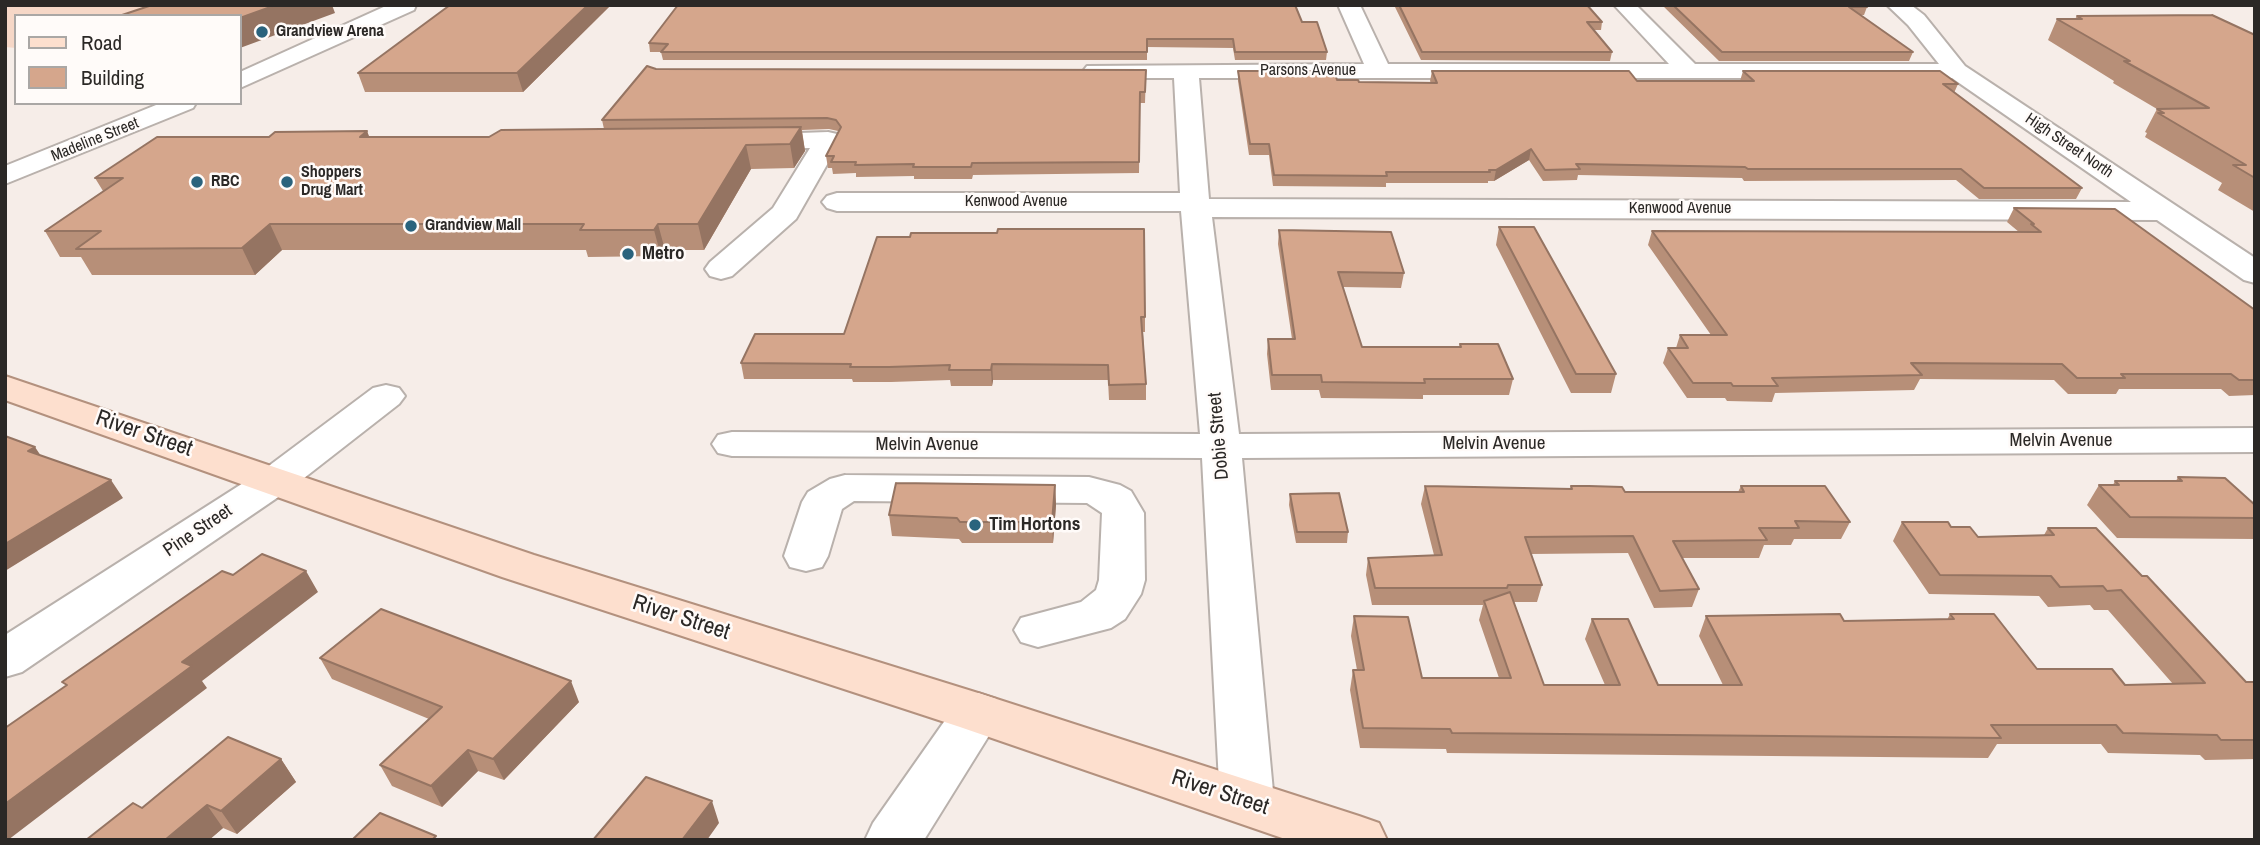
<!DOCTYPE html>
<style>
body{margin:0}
#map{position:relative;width:2260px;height:845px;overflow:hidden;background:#f6ede8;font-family:"Archivo Narrow",sans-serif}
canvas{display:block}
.frame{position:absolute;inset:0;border:7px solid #2b2826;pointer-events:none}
.legend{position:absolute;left:14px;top:14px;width:228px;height:91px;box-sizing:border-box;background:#fffbf9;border:2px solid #aaa7a5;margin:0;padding:9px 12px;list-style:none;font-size:21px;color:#2b2826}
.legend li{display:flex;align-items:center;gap:14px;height:35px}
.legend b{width:35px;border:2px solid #aaa7a5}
</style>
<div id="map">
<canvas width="2260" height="845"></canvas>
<div class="frame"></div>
<ul class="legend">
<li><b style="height:9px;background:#fddfce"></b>Road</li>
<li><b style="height:19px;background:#d5a68c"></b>Building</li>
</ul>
</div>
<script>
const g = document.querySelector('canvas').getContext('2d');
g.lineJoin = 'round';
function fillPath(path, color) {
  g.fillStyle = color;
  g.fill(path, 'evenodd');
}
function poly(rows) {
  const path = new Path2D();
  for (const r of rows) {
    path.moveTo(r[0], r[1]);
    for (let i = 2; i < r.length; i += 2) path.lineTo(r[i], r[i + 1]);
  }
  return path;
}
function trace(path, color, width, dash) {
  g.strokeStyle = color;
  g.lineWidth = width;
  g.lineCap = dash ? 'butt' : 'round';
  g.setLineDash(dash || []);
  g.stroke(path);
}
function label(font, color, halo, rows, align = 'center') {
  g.font = font + ' "Archivo Narrow",sans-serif';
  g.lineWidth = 5;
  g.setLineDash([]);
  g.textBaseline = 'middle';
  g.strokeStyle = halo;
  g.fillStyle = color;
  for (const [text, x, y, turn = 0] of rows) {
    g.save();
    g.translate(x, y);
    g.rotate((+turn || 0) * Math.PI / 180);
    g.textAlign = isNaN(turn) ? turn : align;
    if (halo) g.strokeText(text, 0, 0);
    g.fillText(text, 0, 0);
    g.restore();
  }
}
fillPath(poly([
 [5,5,192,5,158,16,16,16,16,48,5,47]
]), '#f6d7c7');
const minor = poly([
 [388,5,416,5,414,10,240,88,240,72,388,5],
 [1338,5,1360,5,1388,64,1669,64,1614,5,1636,5,1695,64,1939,64,1908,25,1887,5,1911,5,1924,15,1965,66,2255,258,2255,283,2244,280,2157,220,1212,217,1239,434,2255,428,2255,452,1242,458,1274,802,1266,818,1247,825,1228,818,1220,802,1202,458,732,456,718,453,712,444,718,435,732,432,1200,434,1181,211,837,211,827,208,822,202,827,196,837,193,1180,193,1174,78,1095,78,1087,76,1083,71,1087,66,1364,64,1338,5],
 [1199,78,1952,78,2131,202,1209,199,1199,78],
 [161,103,196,103,193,108,5,184,5,166,161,103],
 [828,132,837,134,841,140,796,219,732,276,721,279,710,276,705,269,710,262,773,208,810,148,752,149,742,147,739,141,742,135,828,132],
 [386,385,399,388,405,396,399,404,290,489,22,672,5,677,5,635,262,471,373,388,386,385],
 [845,475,1089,477,1120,485,1131,491,1144,513,1145,580,1141,594,1125,619,1111,628,1038,647,1021,642,1014,630,1021,618,1081,602,1096,590,1099,580,1102,513,1087,503,854,501,842,509,828,556,822,567,806,571,790,567,784,556,802,502,808,492,830,479,845,475],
 [978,693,996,699,1003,713,924,840,865,840,873,823,960,699,978,693]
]);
const major = poly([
 [5,376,534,555,978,693,1359,816,1379,823,1387,840,1288,840,960,727,502,577,5,400,5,376]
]);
trace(minor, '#b9b1ac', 4);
trace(major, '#b3917e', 4);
fillPath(minor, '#fff');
fillPath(major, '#fddfce');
fillPath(poly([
 [611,5,523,92,365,92,358,73],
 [1394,5,1587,5,1602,22,1601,30,1594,30,1612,52,1610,61,1421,60],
 [1662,5,1865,5,1867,7,1864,15,1861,15,1913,52,1909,61,1719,61],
 [2077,16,2255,35,2255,212,2218,190,2222,183,2145,137,2147,133,2145,132,2157,109,2113,83,2114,81,2048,40,2057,19,2075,19],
 [1302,22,1327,52,1326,60,1235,60,1233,48,1147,47,1147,60,663,60,661,52,650,52,649,43],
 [656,69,1146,70,1145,103,1140,103,1139,173,973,175,972,179,914,179,914,176,856,177,856,173,833,174,832,168,828,168,826,156,839,133,838,131,829,129,802,130,805,151,794,168,751,169,704,250,665,250,661,256,588,257,586,250,282,250,255,275,92,275,81,257,60,257,45,231,103,191,95,178,269,137,367,131,369,137,489,137,604,129,602,120],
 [1238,71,1359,82,1431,83,1430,81,1432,71,1637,81,1740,81,1743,71,1958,84,1954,93,2082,188,2076,199,1979,199,1956,180,1744,181,1742,178,1578,175,1577,180,1543,181,1529,160,1494,181,1488,181,1488,183,1386,183,1386,187,1273,186,1269,155,1249,155,1238,81],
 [2014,208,2255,310,2255,395,2229,396,2221,389,2119,389,2116,394,2068,394,2054,380,1920,379,1914,390,1775,393,1772,402,1727,401,1725,398,1687,398,1663,363,1668,348,1676,348,1680,335,1711,335,1648,245,1652,231,2019,232,2007,222],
 [1499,227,1616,374,1611,393,1571,393,1496,245],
 [1279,230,1404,273,1401,288,1343,287,1362,347,1459,347,1460,344,1513,379,1509,395,1423,395,1423,399,1321,398,1319,390,1271,390,1267,354,1268,339,1292,339,1278,244],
 [1145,317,1145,332,1143,332,1146,384,1146,400,1109,400,1108,380,993,380,992,386,951,386,950,380,891,382,853,382,852,379,744,379,741,363,844,334],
 [2178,477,2255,505,2255,539,2117,538,2087,505,2099,485,2113,485,2115,481,2176,481],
 [1055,485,1056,505,1053,543,962,543,959,539,892,536,889,515],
 [1425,486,1570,489,1571,486,1625,492,1738,492,1741,486,1850,522,1841,539,1794,539,1791,545,1764,545,1759,558,1682,558,1699,589,1692,607,1654,608,1628,553,1531,554,1542,585,1537,602,1514,602,1544,685,1605,685,1585,639,1592,619,1658,685,1723,685,1699,636,1706,616,1844,621,1947,620,1950,614,2037,669,2125,685,2173,684,2108,610,2094,610,2090,605,2048,607,2039,596,1929,594,1893,541,1902,522,1951,527,1978,537,2044,535,2048,528,2246,682,2255,682,2255,759,2205,760,2200,755,2108,753,2101,744,1997,744,1988,758,1447,753,1446,749,1360,748,1350,690,1353,670,1357,670,1351,636,1354,616,1422,678,1499,678,1479,620,1483,605,1372,605,1366,575,1368,558,1434,555,1421,504],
 [1290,494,1348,532,1347,543,1296,543,1289,505],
 [320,658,579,702,504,780,478,771,442,807,392,786,380,765,429,719,332,679],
 [281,759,296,782,237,834,223,828,209,840,86,840]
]), '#b78f78');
fillPath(poly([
 [276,5,332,5,335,13,240,48,240,18],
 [588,5,611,5,523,92,517,73],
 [801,127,805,151,794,168,790,144],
 [367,131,376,155,360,137],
 [746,145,751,169,704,250,698,224],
 [1531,149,1529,160,1494,181,1496,170],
 [270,224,282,250,255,275,242,248],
 [658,224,665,250,661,256,654,230],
 [992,364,993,380,992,386,991,370],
 [35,447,47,465,28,451],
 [111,480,123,498,5,571,5,544],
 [1055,485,1056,505,1053,543,1052,522],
 [306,571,318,592,202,681,207,688,8,840,5,840,5,804,182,662],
 [571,681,579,702,504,780,493,759],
 [468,750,478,771,442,807,431,786],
 [281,759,296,782,237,834,221,811],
 [712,801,719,823,707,840,682,840],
 [207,805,223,828,209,840,165,840]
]), '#957462');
const building = poly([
 [152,5,276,5,240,18,240,16,119,16,152,5],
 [450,5,588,5,517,73,358,73,450,5],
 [678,5,1295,5,1302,22,1317,22,1327,52,1235,52,1233,39,1147,39,1147,52,661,52,668,44,649,43,678,5],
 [1399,5,1587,5,1602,22,1587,22,1612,52,1422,52,1399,5],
 [1673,5,1865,5,1867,7,1849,7,1913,52,1722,52,1673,5],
 [2212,15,2255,35,2255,178,2233,165,2246,165,2158,113,2164,113,2157,109,2209,108,2124,61,2130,61,2057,19,2082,19,2077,16,2212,15],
 [647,66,656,69,1146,70,1145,92,1140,92,1139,162,972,163,971,167,913,167,914,164,855,165,856,162,831,162,834,156,826,156,841,127,836,120,827,118,602,120,647,66],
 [1238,71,1334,71,1337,80,1358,80,1359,82,1437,83,1432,71,1629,71,1637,81,1754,81,1743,71,1940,71,1958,84,1943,84,2082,188,1984,188,1961,169,1748,169,1745,167,1576,164,1580,169,1545,170,1531,149,1496,170,1489,170,1490,172,1386,172,1387,176,1274,175,1269,144,1250,144,1238,71],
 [801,127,790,144,746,145,698,224,658,224,654,230,580,230,584,224,270,224,242,248,76,249,101,231,45,231,123,178,95,178,157,137,269,137,275,132,367,131,360,137,489,137,501,130,801,127],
 [2014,208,2115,209,2255,310,2255,380,2239,380,2231,374,2121,374,2125,378,2077,378,2062,364,1911,363,1922,375,1772,378,1778,386,1733,386,1731,383,1693,383,1668,348,1688,348,1680,335,1727,335,1652,231,2041,232,2031,224,2034,224,2014,208],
 [1499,227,1534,227,1616,374,1576,374,1499,227],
 [998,229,1144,229,1145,317,1141,317,1146,384,1109,385,1108,365,992,364,991,370,949,370,950,365,889,367,850,367,851,364,741,363,755,334,844,334,877,237,910,237,911,233,997,233,998,229],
 [1279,230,1391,232,1404,273,1338,272,1362,347,1461,347,1460,344,1498,344,1513,379,1424,379,1425,383,1322,382,1321,375,1272,375,1268,339,1295,339,1279,230],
 [5,436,35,447,28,451,111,480,5,544,5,436],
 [2178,477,2225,478,2255,505,2255,518,2130,517,2099,485,2119,485,2115,481,2182,481,2178,477],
 [896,483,1055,485,1052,522,960,522,957,518,889,515,896,483],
 [1425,486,1572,489,1571,486,1589,486,1622,487,1625,492,1744,492,1741,486,1825,486,1850,522,1795,521,1799,528,1759,528,1767,540,1673,541,1699,589,1660,591,1633,536,1525,537,1542,585,1508,585,1507,588,1375,588,1368,558,1442,555,1425,486],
 [1339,493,1348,532,1297,532,1290,494,1339,493],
 [1902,522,1948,522,1951,527,1970,527,1978,537,2054,535,2048,528,2096,528,2142,576,2147,576,2246,682,2255,682,2255,740,2221,740,2217,735,2123,733,2116,725,1991,725,2001,738,1452,733,1450,729,1363,728,1353,670,1364,670,1354,616,1408,617,1422,678,1511,678,1484,601,1510,592,1544,685,1620,685,1592,619,1628,619,1658,685,1742,685,1706,616,1840,614,1844,621,1954,619,1950,614,1994,614,2037,669,2112,669,2125,685,2205,683,2121,590,2107,591,2103,586,2060,587,2051,576,1940,575,1902,522],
 [262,554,306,571,182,662,192,666,5,804,5,728,67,685,62,682,222,571,233,575,262,554],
 [381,609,571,681,493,759,468,750,431,786,380,765,442,707,320,658,381,609],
 [228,737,281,759,221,811,207,805,165,840,86,840,133,803,142,808,228,737],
 [646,777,712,801,682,840,593,840,646,777],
 [380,813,436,836,432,840,352,840,380,813]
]);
fillPath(building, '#d5a68c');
trace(building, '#957462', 2);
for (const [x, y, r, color] of [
 [262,32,7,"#2a637d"],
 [197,182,7,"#2a637d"],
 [287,182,7,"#2a637d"],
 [411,226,7,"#2a637d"],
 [628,254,7,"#2a637d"],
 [975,525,7,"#2a637d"]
]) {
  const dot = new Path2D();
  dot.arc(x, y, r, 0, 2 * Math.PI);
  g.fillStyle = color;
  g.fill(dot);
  trace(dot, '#fffbf9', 2.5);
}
label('bold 16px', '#2b2826', '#fffbf9', [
 ["Grandview Arena",276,32],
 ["Shoppers",301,173],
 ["Drug Mart",301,191],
 ["RBC",211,182],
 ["Grandview Mall",425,226]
], 'left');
label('16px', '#2b2826', '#fffbf9', [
 ["Parsons Avenue",1308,71],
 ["Madeline Street",95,140,-22],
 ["High Street North",2069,146,34],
 ["Kenwood Avenue",1016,202],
 ["Kenwood Avenue",1680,209]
]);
label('bold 19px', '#2b2826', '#fffbf9', [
 ["Metro",642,254],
 ["Tim Hortons",989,525]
], 'left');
label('19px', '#2b2826', '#fffbf9', [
 ["Dobie Street",1219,436,-95],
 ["Melvin Avenue",2061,441],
 ["Melvin Avenue",1494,444],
 ["Melvin Avenue",927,445],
 ["Pine Street",198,531,-34]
]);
label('23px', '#2b2826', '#fffbf9', [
 ["River Street",144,434,19],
 ["River Street",681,618,18],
 ["River Street",1220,793,18]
]);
</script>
